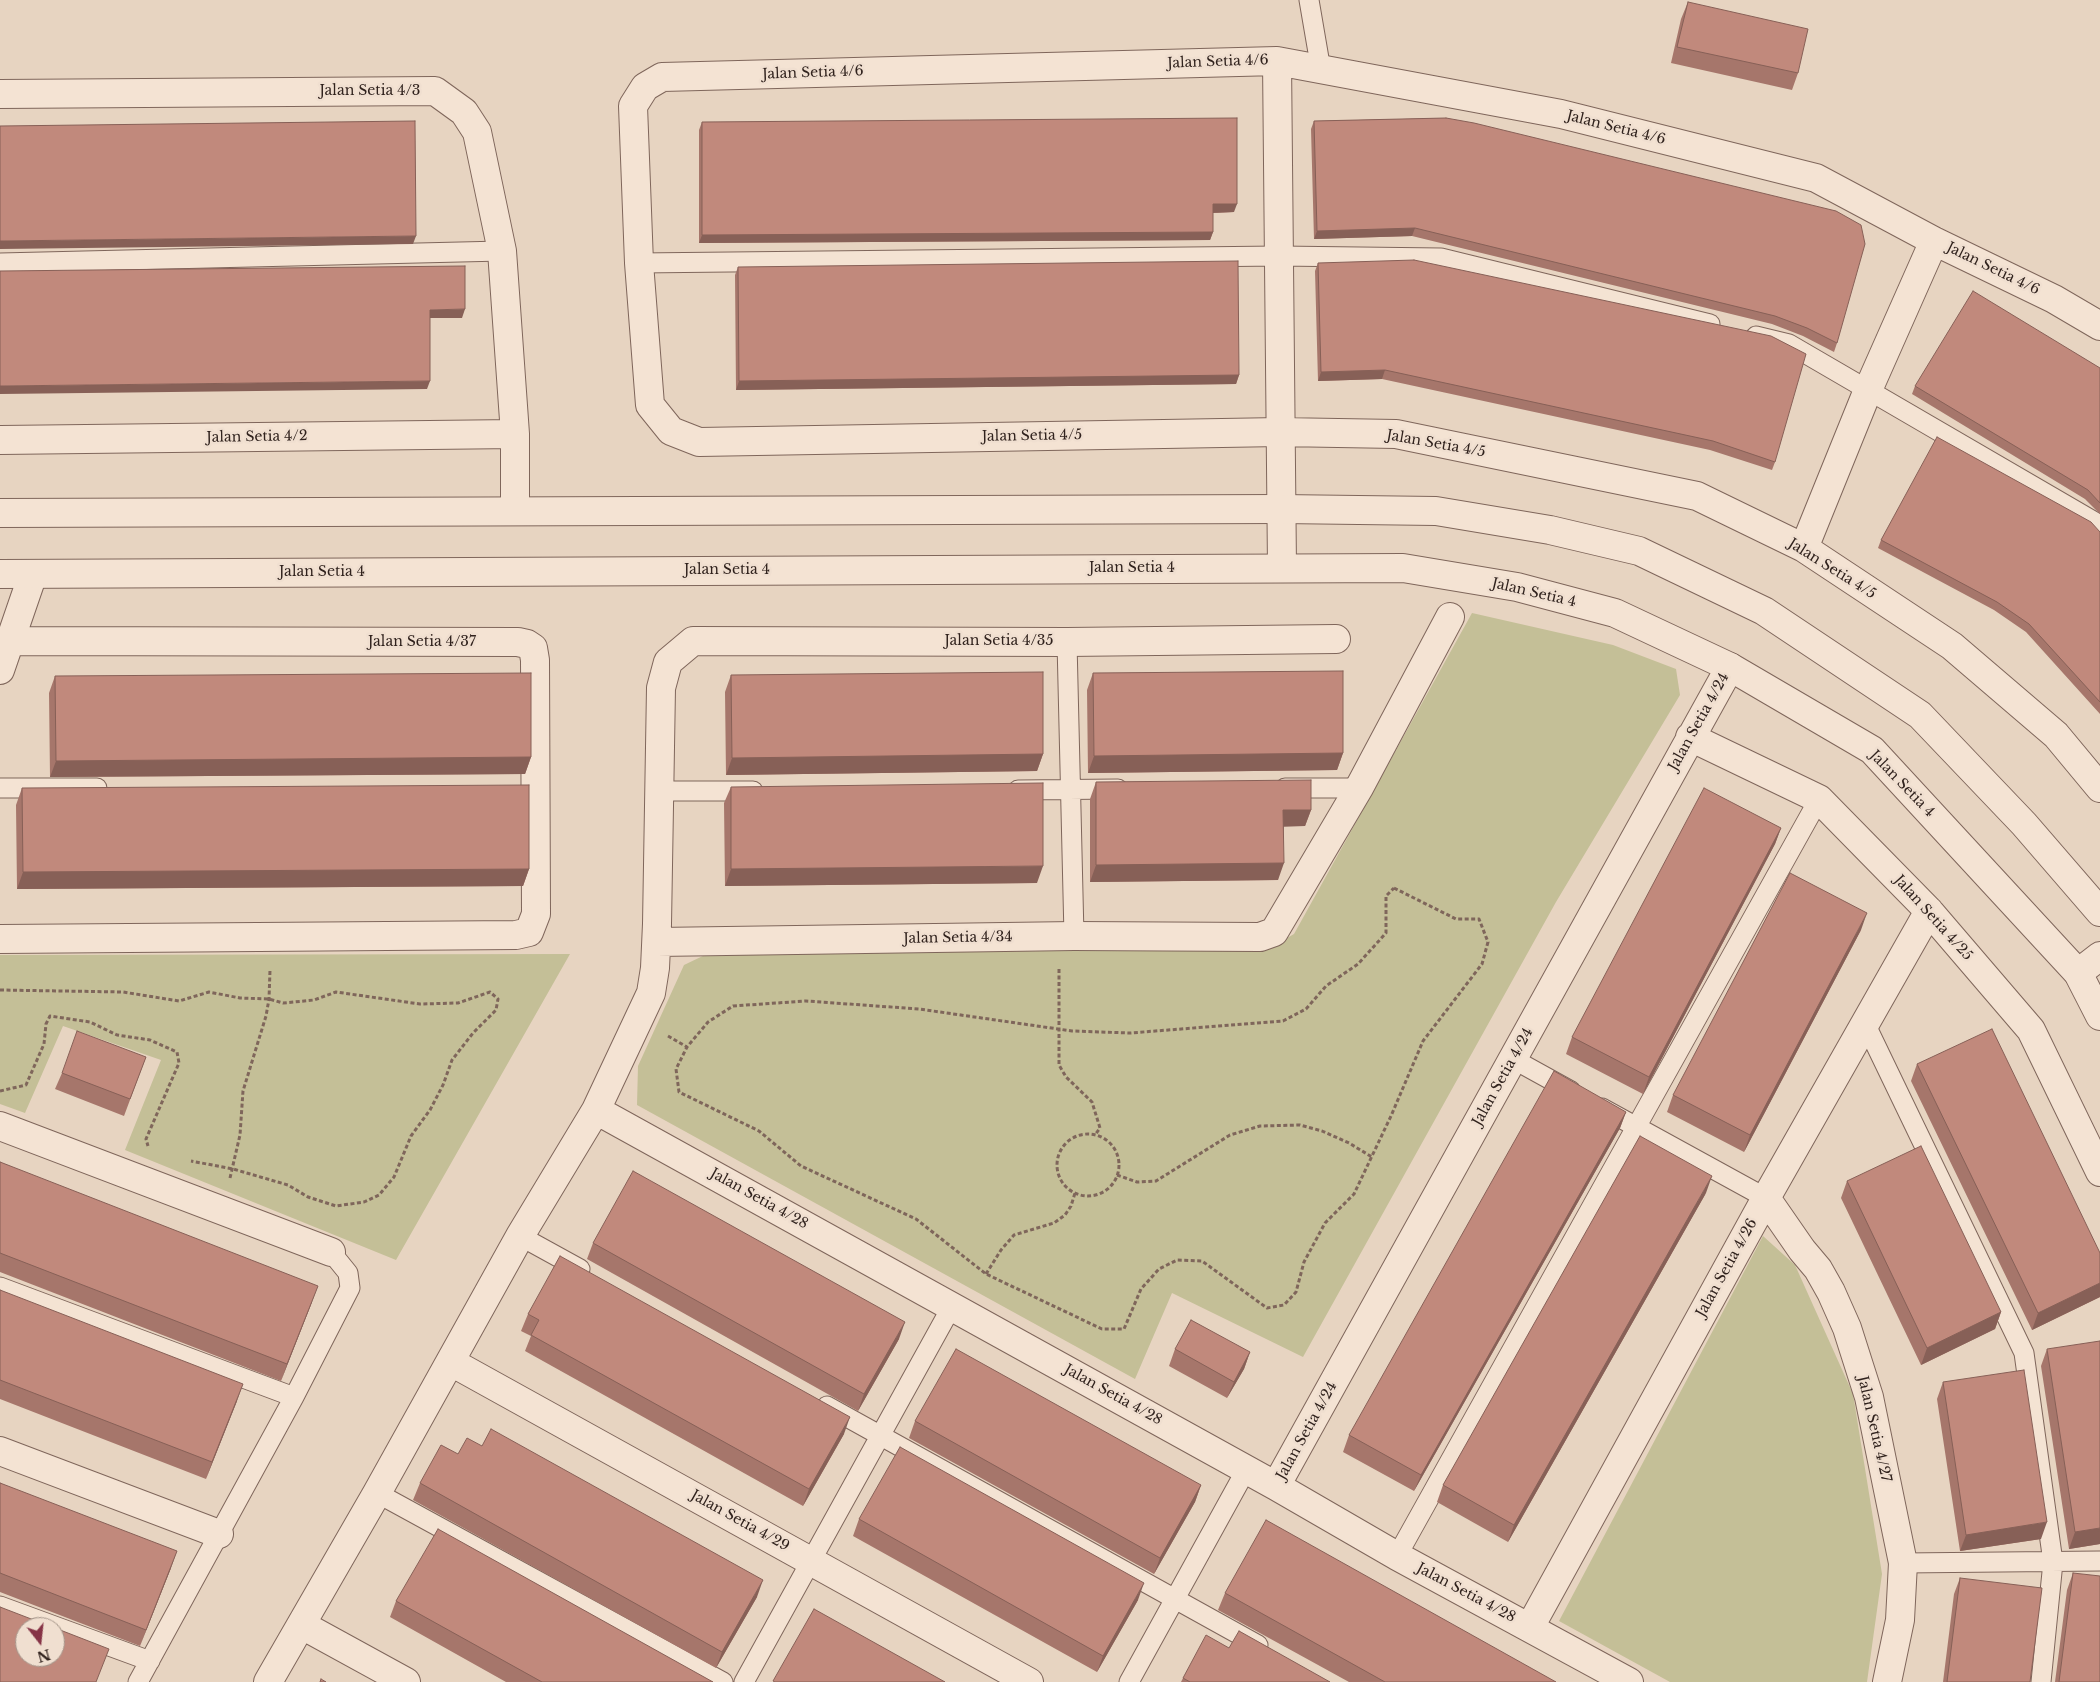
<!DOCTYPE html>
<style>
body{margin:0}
#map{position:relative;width:2100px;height:1682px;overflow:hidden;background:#e7d4c1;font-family:"Libre Baskerville",serif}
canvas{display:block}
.north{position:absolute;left:15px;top:1617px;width:50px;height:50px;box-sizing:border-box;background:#f0dfd0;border:1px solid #a39388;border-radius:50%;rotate:164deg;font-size:14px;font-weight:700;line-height:20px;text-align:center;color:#30221d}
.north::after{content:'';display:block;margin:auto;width:18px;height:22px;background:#863346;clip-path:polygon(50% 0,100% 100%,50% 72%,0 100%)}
</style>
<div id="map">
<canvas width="2100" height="1682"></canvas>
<div class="north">N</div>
</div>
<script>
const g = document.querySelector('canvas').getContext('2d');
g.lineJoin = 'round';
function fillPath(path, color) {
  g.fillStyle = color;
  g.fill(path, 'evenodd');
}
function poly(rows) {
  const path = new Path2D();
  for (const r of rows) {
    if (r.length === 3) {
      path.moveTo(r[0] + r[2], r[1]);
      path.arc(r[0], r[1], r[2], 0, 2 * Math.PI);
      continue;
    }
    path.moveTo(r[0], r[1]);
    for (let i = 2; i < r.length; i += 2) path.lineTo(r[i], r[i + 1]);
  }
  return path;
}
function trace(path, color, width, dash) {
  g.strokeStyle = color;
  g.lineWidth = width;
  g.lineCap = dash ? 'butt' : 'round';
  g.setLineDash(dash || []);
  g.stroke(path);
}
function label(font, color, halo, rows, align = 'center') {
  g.font = font + ' "Libre Baskerville",serif';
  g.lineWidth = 5;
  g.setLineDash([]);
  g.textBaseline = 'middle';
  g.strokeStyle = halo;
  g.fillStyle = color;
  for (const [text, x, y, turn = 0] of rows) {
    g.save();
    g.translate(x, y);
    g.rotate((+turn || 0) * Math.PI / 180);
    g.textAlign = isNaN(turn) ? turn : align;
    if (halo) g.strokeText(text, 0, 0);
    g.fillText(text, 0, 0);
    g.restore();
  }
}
fillPath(poly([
 [1472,613,1613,645,1676,669,1680,695,1556,902,1303,1357,1172,1293,1135,1379,637,1105,638,1066,684,965,707,954,1268,949,1294,934],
 [570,954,396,1260,125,1150,161,1060,63,1026,25,1113,0,1104,0,955],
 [1763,1236,1795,1265,1853,1394,1882,1574,1867,1682,1670,1682,1559,1621]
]), '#c4bf97');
const service = poly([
 [1309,0,1321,70],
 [0,263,502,251],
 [639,263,1279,256,1441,258,1710,324],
 [1756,336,1789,344,2100,525],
 [1067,642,1074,936],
 [0,788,97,788],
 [1285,788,1359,788],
 [1018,790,1118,789],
 [659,791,753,791],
 [1865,1023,2024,1353,2053,1562,2041,1682],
 [1513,1059,1571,1091],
 [1602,1108,1766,1198],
 [520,1236,580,1269],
 [0,1287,294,1397],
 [827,1406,1258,1645],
 [377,1493,723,1682],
 [1397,1556,1819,799],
 [1903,1563,2100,1561],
 [0,1606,150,1661],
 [138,1682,294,1397,350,1288,348,1273,331,1252],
 [744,1682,952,1306],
 [1129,1682,1246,1470]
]);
const minor = poly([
 [1277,61,1282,567],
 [0,94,435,91,464,112,477,132,502,251,515,434,515,511],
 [2100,326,2054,299,1934,241,1816,178,1561,114,1277,61,662,77,645,87,633,106,639,263,650,405,671,431,699,442,1280,432,1396,434,1697,496,1804,548,1952,646,2056,735,2100,788],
 [0,440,515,434],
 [1804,548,1868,390,1934,241],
 [0,670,33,574],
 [1690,737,1819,799,1929,911,2031,1030,2100,1172],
 [0,939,516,935,529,932,536,914,535,660,533,648,527,644,518,642,10,641],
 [657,942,1074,936,1260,937,1274,932,1359,788,1450,617],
 [2078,973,2100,956],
 [596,1110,1276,1486,1397,1556,1629,1682],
 [0,1126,331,1252],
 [1766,1198,1802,1250,1818,1269,1831,1292,1847,1328,1869,1397,1903,1563,1900,1620,1887,1682],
 [451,1362,1029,1682],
 [0,1451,219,1534],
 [1276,1486,1730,667],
 [302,1625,406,1682],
 [1530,1627,1766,1198,1929,911],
 [268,1682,377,1493,520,1236,596,1110,651,993,655,968,657,924,661,688,668,662,693,641,1067,642,1336,639]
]);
const tertiary = poly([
 [0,513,1281,509,1436,511,1550,530,1639,551,1764,611,1920,715,2024,824,2100,912],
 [0,574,1403,568,1517,587,1615,613,1730,667,1872,750,2078,973,2100,1016]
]);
trace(service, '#7f665b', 21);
trace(minor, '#7f665b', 30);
trace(tertiary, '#7f665b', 30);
trace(poly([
 [1394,888,1456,919,1479,919,1488,942,1482,964,1423,1041,1391,1116,1354,1194,1325,1223,1304,1262,1296,1292,1284,1305,1267,1308,1202,1261,1177,1260,1159,1269,1141,1289,1124,1329,1102,1329,986,1274,916,1219,801,1166,759,1131,679,1092,676,1069,687,1047,708,1022,733,1006,806,1001,919,1009,1072,1031,1130,1033,1283,1021,1306,1009,1326,986,1358,964,1386,933,1386,896,1394,888],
 [1059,969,1059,1065,1066,1077,1092,1102,1100,1128,1095,1135],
 [0,990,123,992,179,1001,209,992,240,998,269,999,283,1003,314,1000,336,992,420,1004,458,1003,490,992,498,999,496,1010,473,1033,452,1060,443,1085,430,1110,411,1136,394,1177,379,1195,364,1202,336,1206,308,1197,288,1185,233,1169,191,1161],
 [668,1036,687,1047],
 [0,1091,26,1085,44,1044,46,1024,50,1016,90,1022,117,1035,150,1040,177,1052,179,1063,146,1139,148,1146],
 [1088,1165,31],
 [1117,1175,1137,1182,1156,1181,1230,1135,1260,1126,1300,1125,1322,1131,1349,1143,1372,1157],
 [230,1178,240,1135,243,1091,266,1016,269,999,270,970],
 [986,1274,1001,1250,1014,1235,1054,1223,1065,1215,1071,1206,1075,1193]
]), '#7f665b', 3, [4, 2.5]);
trace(service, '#f4e3d3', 19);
trace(minor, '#f4e3d3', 28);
trace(tertiary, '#f4e3d3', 28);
fillPath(poly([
 [1688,2,1798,73,1792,90,1671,63,1681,19],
 [1446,118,1837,343,1834,352,1803,336,1772,324,1412,236,1314,239,1311,129,1314,121],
 [702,122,1234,212,1213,213,1213,232,1210,240,699,243,699,130],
 [1318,263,1775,462,1772,470,1710,450,1382,379,1318,381,1315,271],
 [738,267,1239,375,1236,384,736,390,735,275],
 [2100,368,2100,514,2085,499,1912,394,1915,386],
 [2100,532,2100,714,2026,632,1994,610,1878,548,1881,540],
 [1093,673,1343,753,1337,770,1088,773,1087,690],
 [731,675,1043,754,1037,771,726,775,725,692],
 [55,676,531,757,525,774,50,777,49,693],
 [1096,782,1311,810,1305,826,1284,826,1278,880,1090,882,1090,799],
 [731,787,1037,883,725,886,724,803],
 [22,788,529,869,523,886,17,889,16,805],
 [1781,828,1775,844,1643,1094,1566,1054,1572,1037],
 [1861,930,1744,1152,1667,1112,1673,1095],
 [146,1057,124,1116,55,1089,62,1073],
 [1917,1064,2100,1253,2100,1297,2032,1330,1911,1081],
 [1626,1112,1620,1128,1414,1491,1343,1452,1349,1435],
 [0,1162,312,1302,281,1381,0,1272],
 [1847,1181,2001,1312,1995,1329,1921,1365,1841,1198],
 [1706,1193,1508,1542,1437,1502,1443,1485],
 [593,1243,899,1339,858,1411,587,1259],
 [0,1290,237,1401,206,1479,0,1399],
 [528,1314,844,1434,803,1506,525,1351,531,1336,521,1331],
 [1175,1349,1250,1352,1244,1369,1227,1398,1169,1366],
 [2047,1349,2100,1544,2069,1549,2041,1366],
 [1943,1382,2041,1539,1960,1551,1937,1399],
 [915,1421,1201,1485,1195,1502,1154,1574,909,1438],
 [458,1454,757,1597,716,1668,413,1500,420,1483],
 [0,1483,171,1568,140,1646,0,1592],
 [859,1519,1138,1600,1097,1672,853,1536],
 [2073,1573,2100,1682,2055,1682,2067,1590],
 [1960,1578,2030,1682,1943,1682,1954,1594],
 [1225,1593,1556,1682,1349,1682,1218,1610],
 [396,1601,713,1682,506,1682,390,1617],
 [1229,1648,1330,1682,1181,1682,1183,1678]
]), '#a6766b');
fillPath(poly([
 [1213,204,1237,204,1234,212,1210,213],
 [1415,228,1412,236,1314,239,1317,231],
 [1213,232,1210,240,699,243,702,235],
 [416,236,413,244,0,249,0,241],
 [465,309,462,318,427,318,430,310],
 [1385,370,1382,379,1318,381,1321,372],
 [1239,375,1236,384,736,390,739,381],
 [430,381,427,389,0,394,0,386],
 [1343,753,1337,770,1088,773,1094,756],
 [1043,754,1037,771,726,775,732,758],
 [531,757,525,774,50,777,56,761],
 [1283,810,1311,810,1305,826,1277,827],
 [1781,828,1775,844,1643,1094,1649,1077],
 [1284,863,1278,880,1090,882,1096,865],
 [1043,866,1037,883,725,886,731,869],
 [529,869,523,886,17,889,23,872],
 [1867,913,1861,930,1744,1152,1750,1135],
 [1626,1112,1620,1128,1414,1491,1421,1475],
 [1712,1176,1706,1193,1508,1542,1514,1525],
 [2100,1283,2100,1297,2032,1330,2038,1313],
 [318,1286,312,1302,281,1381,287,1364],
 [2001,1312,1995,1329,1921,1365,1927,1348],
 [905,1322,899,1339,858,1411,864,1394],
 [1250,1352,1244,1369,1227,1398,1234,1382],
 [243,1384,237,1401,206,1479,212,1462],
 [850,1417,844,1434,803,1506,809,1489],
 [1201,1485,1195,1502,1154,1574,1160,1558],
 [2047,1522,2041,1539,1960,1551,1966,1535],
 [2100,1528,2100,1544,2069,1549,2075,1532],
 [177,1551,171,1568,140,1646,146,1630],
 [763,1580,757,1597,716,1668,722,1652],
 [1144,1583,1138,1600,1097,1672,1103,1656]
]), '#876057');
const building = poly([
 [1688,2,1808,29,1798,73,1677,47,1688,2],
 [1237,118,1237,204,1213,204,1213,232,702,235,702,122,1237,118],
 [1446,118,1474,123,1836,211,1861,225,1865,244,1837,343,1807,328,1775,316,1415,228,1317,231,1314,121,1446,118],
 [415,121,416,236,0,241,0,126,415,121],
 [1414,260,1771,336,1806,354,1775,462,1713,441,1385,370,1321,372,1318,263,1414,260],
 [1238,261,1239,375,739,381,738,267,1238,261],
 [465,266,465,309,430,310,430,381,0,386,0,271,465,266],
 [1973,291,2100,368,2100,503,2088,490,1915,386,1973,291],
 [1937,437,2091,522,2100,532,2100,702,2029,624,1997,602,1881,540,1937,437],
 [1343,671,1343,753,1094,756,1093,673,1343,671],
 [1043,672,1043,754,732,758,731,675,1043,672],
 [531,673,531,757,56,761,55,676,531,673],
 [1311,780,1311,810,1283,810,1284,863,1096,865,1096,782,1311,780],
 [1043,783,1043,866,731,869,731,787,1043,783],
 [529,785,529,869,23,872,22,788,529,785],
 [1704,788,1781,828,1649,1077,1572,1037,1704,788],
 [1790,873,1867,913,1750,1135,1673,1095,1790,873],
 [1992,1029,2100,1253,2100,1283,2038,1313,1917,1064,1992,1029],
 [77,1031,146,1057,130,1099,62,1073,77,1031],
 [1554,1071,1626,1112,1421,1475,1349,1435,1554,1071],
 [1640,1136,1712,1176,1514,1525,1443,1485,1640,1136],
 [1921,1146,2001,1312,1927,1348,1847,1181,1921,1146],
 [0,1162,318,1286,287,1364,0,1253,0,1162],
 [633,1171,905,1322,864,1394,593,1243,633,1171],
 [560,1256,850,1417,809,1489,531,1335,539,1320,528,1314,560,1256],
 [0,1290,243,1384,212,1462,0,1380,0,1290],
 [1191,1320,1250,1352,1234,1382,1175,1349,1191,1320],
 [2100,1341,2100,1528,2075,1532,2047,1349,2100,1341],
 [956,1349,1201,1485,1160,1558,915,1421,956,1349],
 [2024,1370,2047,1522,1966,1535,1943,1382,2024,1370],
 [491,1429,763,1580,722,1652,420,1483,441,1445,458,1454,467,1438,482,1446,491,1429],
 [900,1447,1144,1583,1103,1656,859,1519,900,1447],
 [0,1483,177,1551,146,1630,0,1573,0,1483],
 [1266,1520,1556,1682,1385,1682,1225,1593,1266,1520],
 [438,1529,713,1682,542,1682,396,1601,438,1529],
 [2073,1573,2100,1576,2100,1682,2059,1682,2073,1573],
 [1960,1578,2042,1588,2030,1682,1947,1682,1960,1578],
 [0,1607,52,1627,25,1627,25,1657,55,1657,55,1628,109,1649,96,1682,0,1682,0,1607],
 [814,1609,945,1682,775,1682,773,1681,814,1609],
 [1239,1631,1330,1682,1190,1682,1183,1678,1206,1635,1229,1648,1239,1631],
 [321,1679,326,1682,320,1682,321,1679]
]);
fillPath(building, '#c1897c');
trace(building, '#876057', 1);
label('14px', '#30221d', '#f0dfd0', [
 ["Jalan Setia 4/6",1218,62,-2],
 ["Jalan Setia 4/6",813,73,-2],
 ["Jalan Setia 4/3",370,91],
 ["Jalan Setia 4/6",1616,128,14],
 ["Jalan Setia 4/6",1993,269,26],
 ["Jalan Setia 4/5",1032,436,-1],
 ["Jalan Setia 4/2",257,437,-1],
 ["Jalan Setia 4/5",1436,444,10],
 ["Jalan Setia 4",1132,568],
 ["Jalan Setia 4/5",1832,569,32],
 ["Jalan Setia 4",727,570],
 ["Jalan Setia 4",322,572],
 ["Jalan Setia 4",1534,593,13],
 ["Jalan Setia 4/35",999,641],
 ["Jalan Setia 4/37",422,642],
 ["Jalan Setia 4/24",1699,722,-61],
 ["Jalan Setia 4",1902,784,46],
 ["Jalan Setia 4/25",1933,918,48],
 ["Jalan Setia 4/34",958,938,-1],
 ["Jalan Setia 4/24",1503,1077,-61],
 ["Jalan Setia 4/28",759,1199,29],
 ["Jalan Setia 4/26",1727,1268,-61],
 ["Jalan Setia 4/28",1113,1395,29],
 ["Jalan Setia 4/27",1874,1429,77],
 ["Jalan Setia 4/24",1307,1431,-61],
 ["Jalan Setia 4/29",740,1521,29],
 ["Jalan Setia 4/28",1466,1593,28]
]);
</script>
